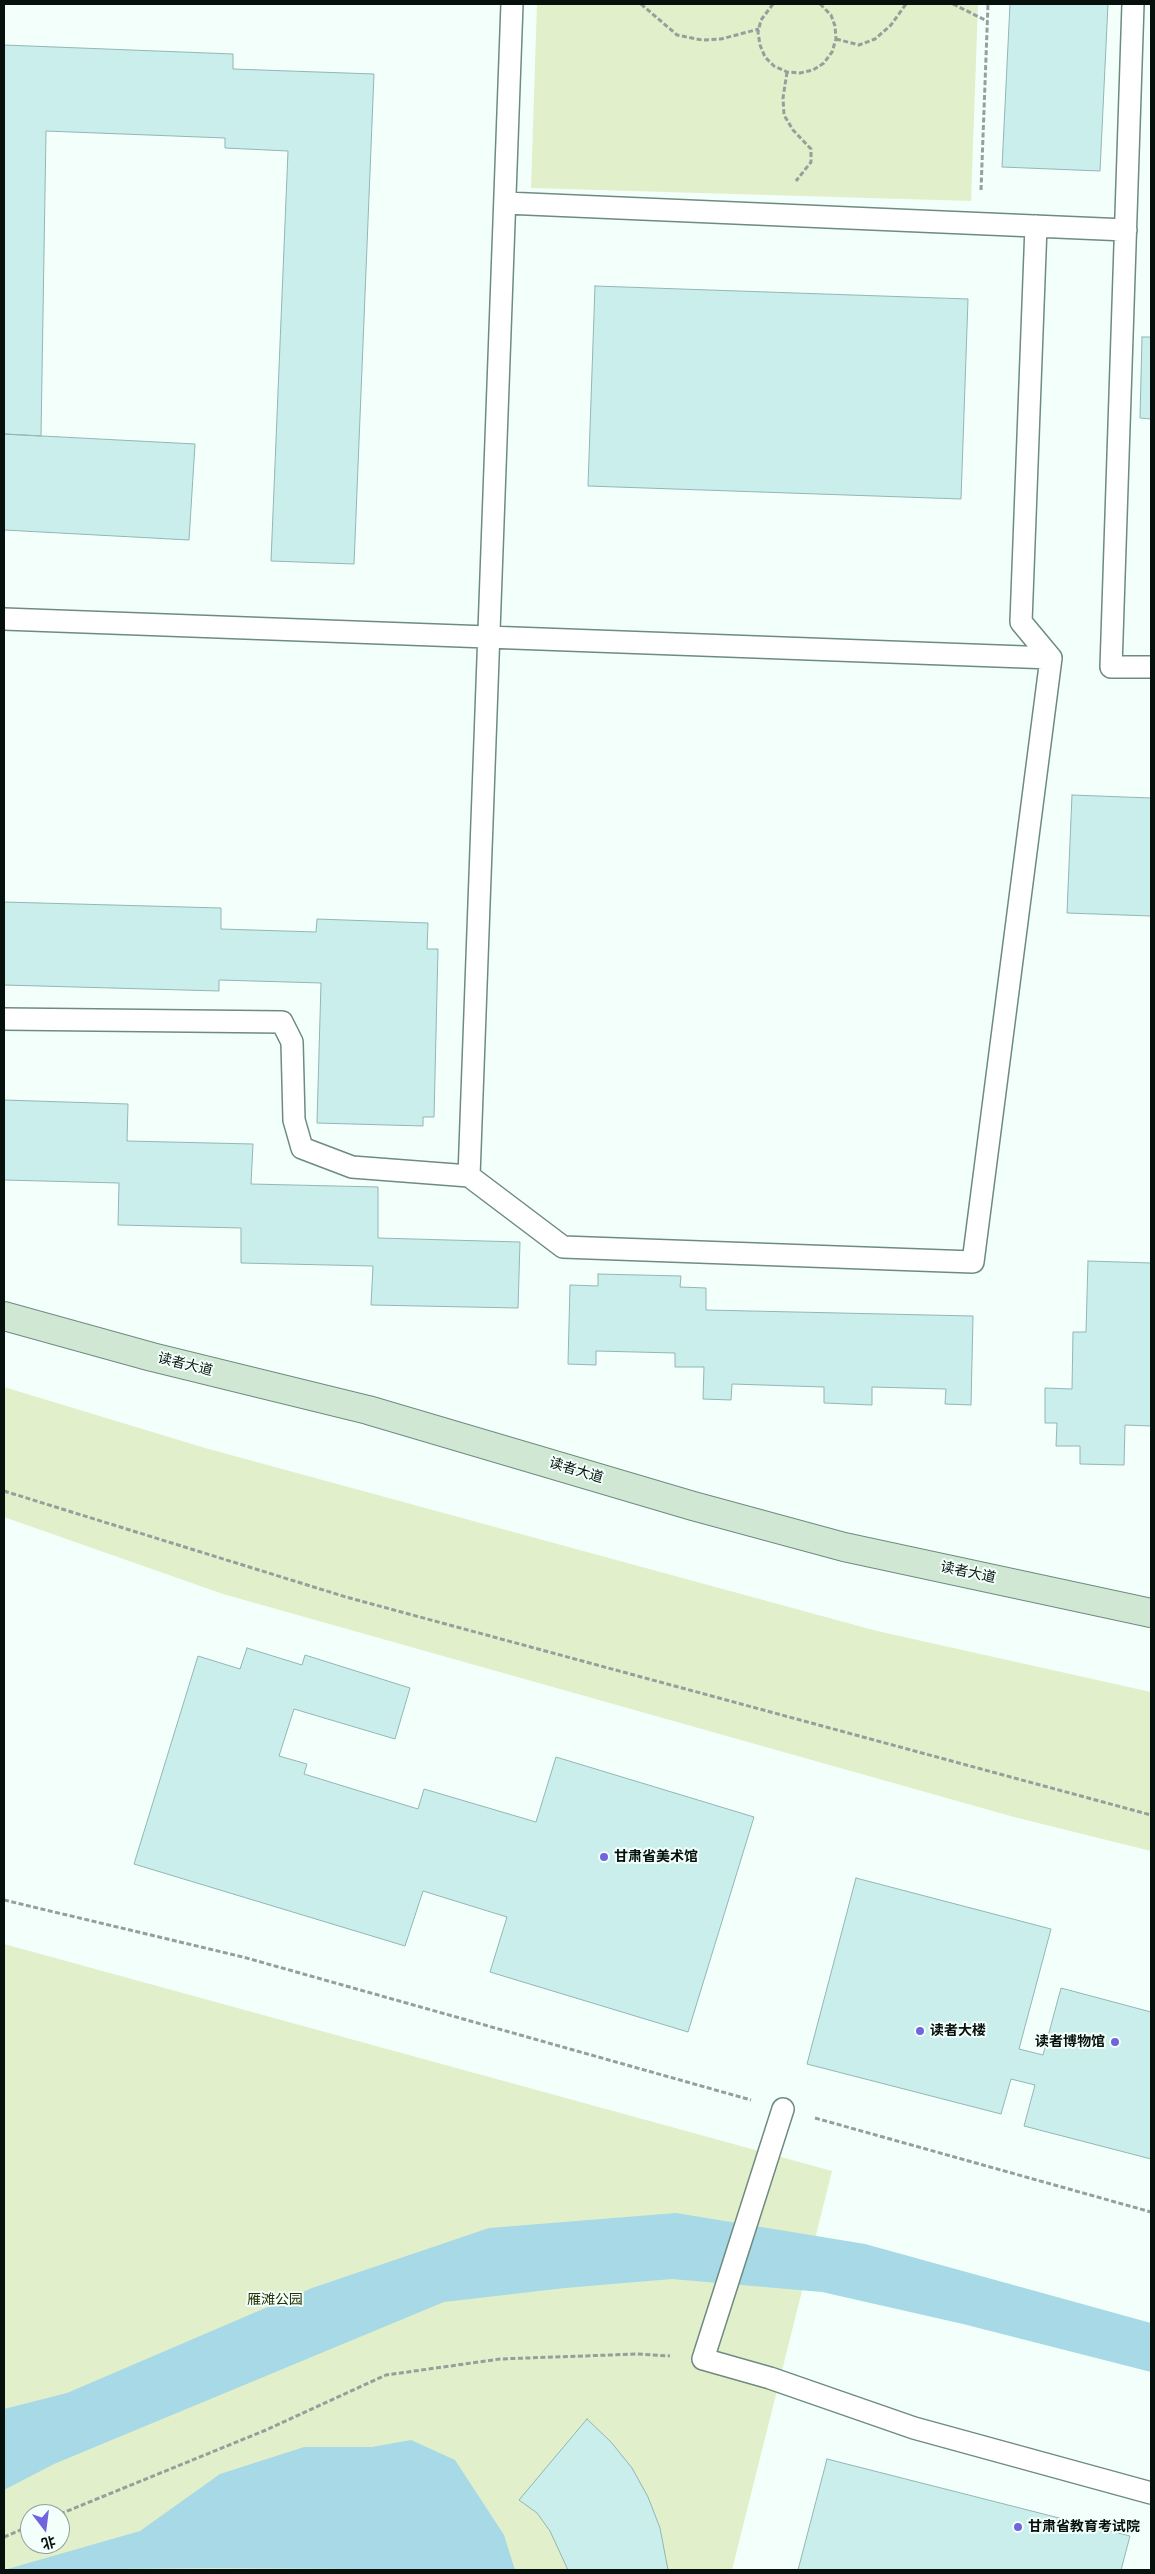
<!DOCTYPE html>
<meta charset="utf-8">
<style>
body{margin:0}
#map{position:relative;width:1155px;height:2574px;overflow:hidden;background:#f2fffa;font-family:"DejaVu Sans","Noto Sans SC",sans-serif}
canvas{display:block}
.frame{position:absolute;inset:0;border:5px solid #06100c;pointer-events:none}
.north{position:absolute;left:20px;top:2504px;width:50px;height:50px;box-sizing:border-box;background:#f2fffa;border:1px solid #949f9b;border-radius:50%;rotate:165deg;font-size:14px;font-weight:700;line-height:20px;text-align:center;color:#06100c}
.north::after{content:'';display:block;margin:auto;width:18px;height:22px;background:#7264de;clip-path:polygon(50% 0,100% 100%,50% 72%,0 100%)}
</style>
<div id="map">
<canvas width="1155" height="2574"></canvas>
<div class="frame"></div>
<div class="north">北</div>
</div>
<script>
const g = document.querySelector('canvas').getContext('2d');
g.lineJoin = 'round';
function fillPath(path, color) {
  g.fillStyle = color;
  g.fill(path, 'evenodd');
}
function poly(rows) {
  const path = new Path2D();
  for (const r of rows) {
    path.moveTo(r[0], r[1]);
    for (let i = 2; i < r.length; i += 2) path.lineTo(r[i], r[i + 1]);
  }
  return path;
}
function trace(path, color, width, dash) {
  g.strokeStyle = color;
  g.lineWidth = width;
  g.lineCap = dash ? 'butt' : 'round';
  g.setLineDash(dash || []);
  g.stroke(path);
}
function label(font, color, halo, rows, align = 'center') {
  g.font = font + ' "DejaVu Sans","Noto Sans SC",sans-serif';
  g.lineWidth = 4;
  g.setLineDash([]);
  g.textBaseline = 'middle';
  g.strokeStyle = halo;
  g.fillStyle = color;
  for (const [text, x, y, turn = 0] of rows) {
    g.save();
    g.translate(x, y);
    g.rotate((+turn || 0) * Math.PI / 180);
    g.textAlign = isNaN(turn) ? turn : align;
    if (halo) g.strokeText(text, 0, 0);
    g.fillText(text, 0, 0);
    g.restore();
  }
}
fillPath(poly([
 [537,4,978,4,971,201,531,188],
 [4,1387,205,1448,877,1631,1151,1692,1151,1851,1014,1817,223,1594,4,1517],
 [4,1944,832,2171,732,2570,4,2570],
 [30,2514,60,2514,60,2544,30,2544]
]), '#e2efcb');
fillPath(poly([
 [676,2213,865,2244,1151,2323,1151,2372,963,2324,822,2292,672,2279,565,2288,444,2302,54,2464,4,2490,4,2409,67,2393,312,2288,489,2228],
 [411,2440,455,2460,504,2535,515,2570,211,2568,4,2570,140,2531,220,2474,304,2447,372,2447]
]), '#a7d9e6');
const building = poly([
 [1010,4,1108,4,1100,171,1002,167,1010,4],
 [4,45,233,54,233,69,374,74,354,564,271,561,288,151,225,148,225,138,46,131,41,436,4,434,4,45],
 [595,286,968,299,961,499,588,486,595,286],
 [1142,337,1151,337,1151,419,1140,418,1142,337],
 [4,434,195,444,189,540,4,530,4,434],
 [1072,795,1151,798,1151,916,1067,913,1072,795],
 [4,902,221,908,221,929,316,932,317,919,428,923,427,949,438,949,434,1117,423,1117,423,1126,317,1123,321,983,219,980,219,991,4,985,4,902],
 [4,1100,128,1104,127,1141,253,1144,251,1184,378,1187,378,1238,520,1242,518,1308,371,1305,373,1266,241,1263,241,1228,118,1225,119,1183,4,1180,4,1100],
 [1088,1261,1151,1263,1151,1426,1125,1425,1124,1465,1080,1464,1080,1446,1056,1446,1057,1423,1045,1423,1045,1388,1072,1389,1073,1332,1086,1332,1088,1261],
 [598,1274,681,1276,680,1287,706,1288,706,1310,973,1316,971,1405,945,1404,946,1389,872,1387,872,1405,824,1403,824,1387,732,1384,731,1400,703,1399,704,1367,675,1367,675,1353,596,1351,596,1365,568,1364,570,1285,598,1286,598,1274],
 [247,1648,302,1665,305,1655,410,1688,395,1739,294,1709,279,1756,307,1764,304,1774,418,1809,424,1789,536,1822,556,1757,754,1817,688,2032,490,1972,507,1917,423,1891,405,1946,134,1864,198,1656,240,1669,247,1648],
 [856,1878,1051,1929,1019,2049,1043,2055,1061,1988,1151,2012,1151,2159,1024,2126,1035,2085,1011,2079,1001,2114,807,2064,856,1878],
 [587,2419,611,2442,632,2468,648,2497,660,2528,668,2570,568,2570,550,2531,537,2513,519,2500,587,2419],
 [827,2459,1130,2536,1121,2570,798,2570,827,2459]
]);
fillPath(building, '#c9eeec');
trace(building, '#93b6b4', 1);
const lane = poly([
 [512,4,469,1176,563,1247,973,1262,1051,658,1021,622,1036,226],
 [1133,4,1111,667,1151,667],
 [505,203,1126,230],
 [4,619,1051,658],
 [4,1019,282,1022,292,1042,294,1120,302,1148,352,1167,469,1176],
 [783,2109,703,2359,770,2378,914,2428,1151,2493]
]);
const secondary = poly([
 [4,1316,152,1357,368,1410,693,1506,844,1547,1151,1613]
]);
trace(lane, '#6e8b80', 24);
trace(secondary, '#6e8b80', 30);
trace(poly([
 [641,4,677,35,702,40,721,39,759,29],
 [773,4,761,20,758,32,760,45,765,57,774,66,787,72,800,73,813,70,824,63,832,52,836,39,835,26,831,15,820,4],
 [953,4,987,21],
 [836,39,859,45,875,39,891,25,906,4],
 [787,72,783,98,784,115,793,130,811,149,811,162,796,181],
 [981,190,988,4],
 [4,1491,346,1597,1151,1815],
 [4,1900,243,1957,751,2100],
 [815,2118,1151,2212],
 [60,2514,266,2430,386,2375,500,2359,637,2354,670,2356],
 [4,2537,30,2526]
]), '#94a09b', 3, [5, 2.5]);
trace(lane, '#fff', 21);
trace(secondary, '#d0e7d3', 28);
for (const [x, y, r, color] of [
 [604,1857,5,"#7264de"],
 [920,2031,5,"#7264de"],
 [1115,2042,5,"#7264de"],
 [1018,2527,5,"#7264de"]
]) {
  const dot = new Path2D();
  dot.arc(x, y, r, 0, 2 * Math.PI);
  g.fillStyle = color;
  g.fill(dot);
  trace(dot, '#f2fffa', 2);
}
label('14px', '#06100c', '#f2fffa', [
 ["读者大道",185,1365,14],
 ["读者大道",576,1471,17],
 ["读者大道",968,1573,12]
]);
label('bold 14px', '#06100c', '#f2fffa', [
 ["甘肃省美术馆",614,1857],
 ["读者大楼",930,2031],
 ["读者博物馆",1105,2042,"right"],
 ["甘肃省教育考试院",1028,2527]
], 'left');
label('14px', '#283507', '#f2fffa', [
 ["雁滩公园",275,2300]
]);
</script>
